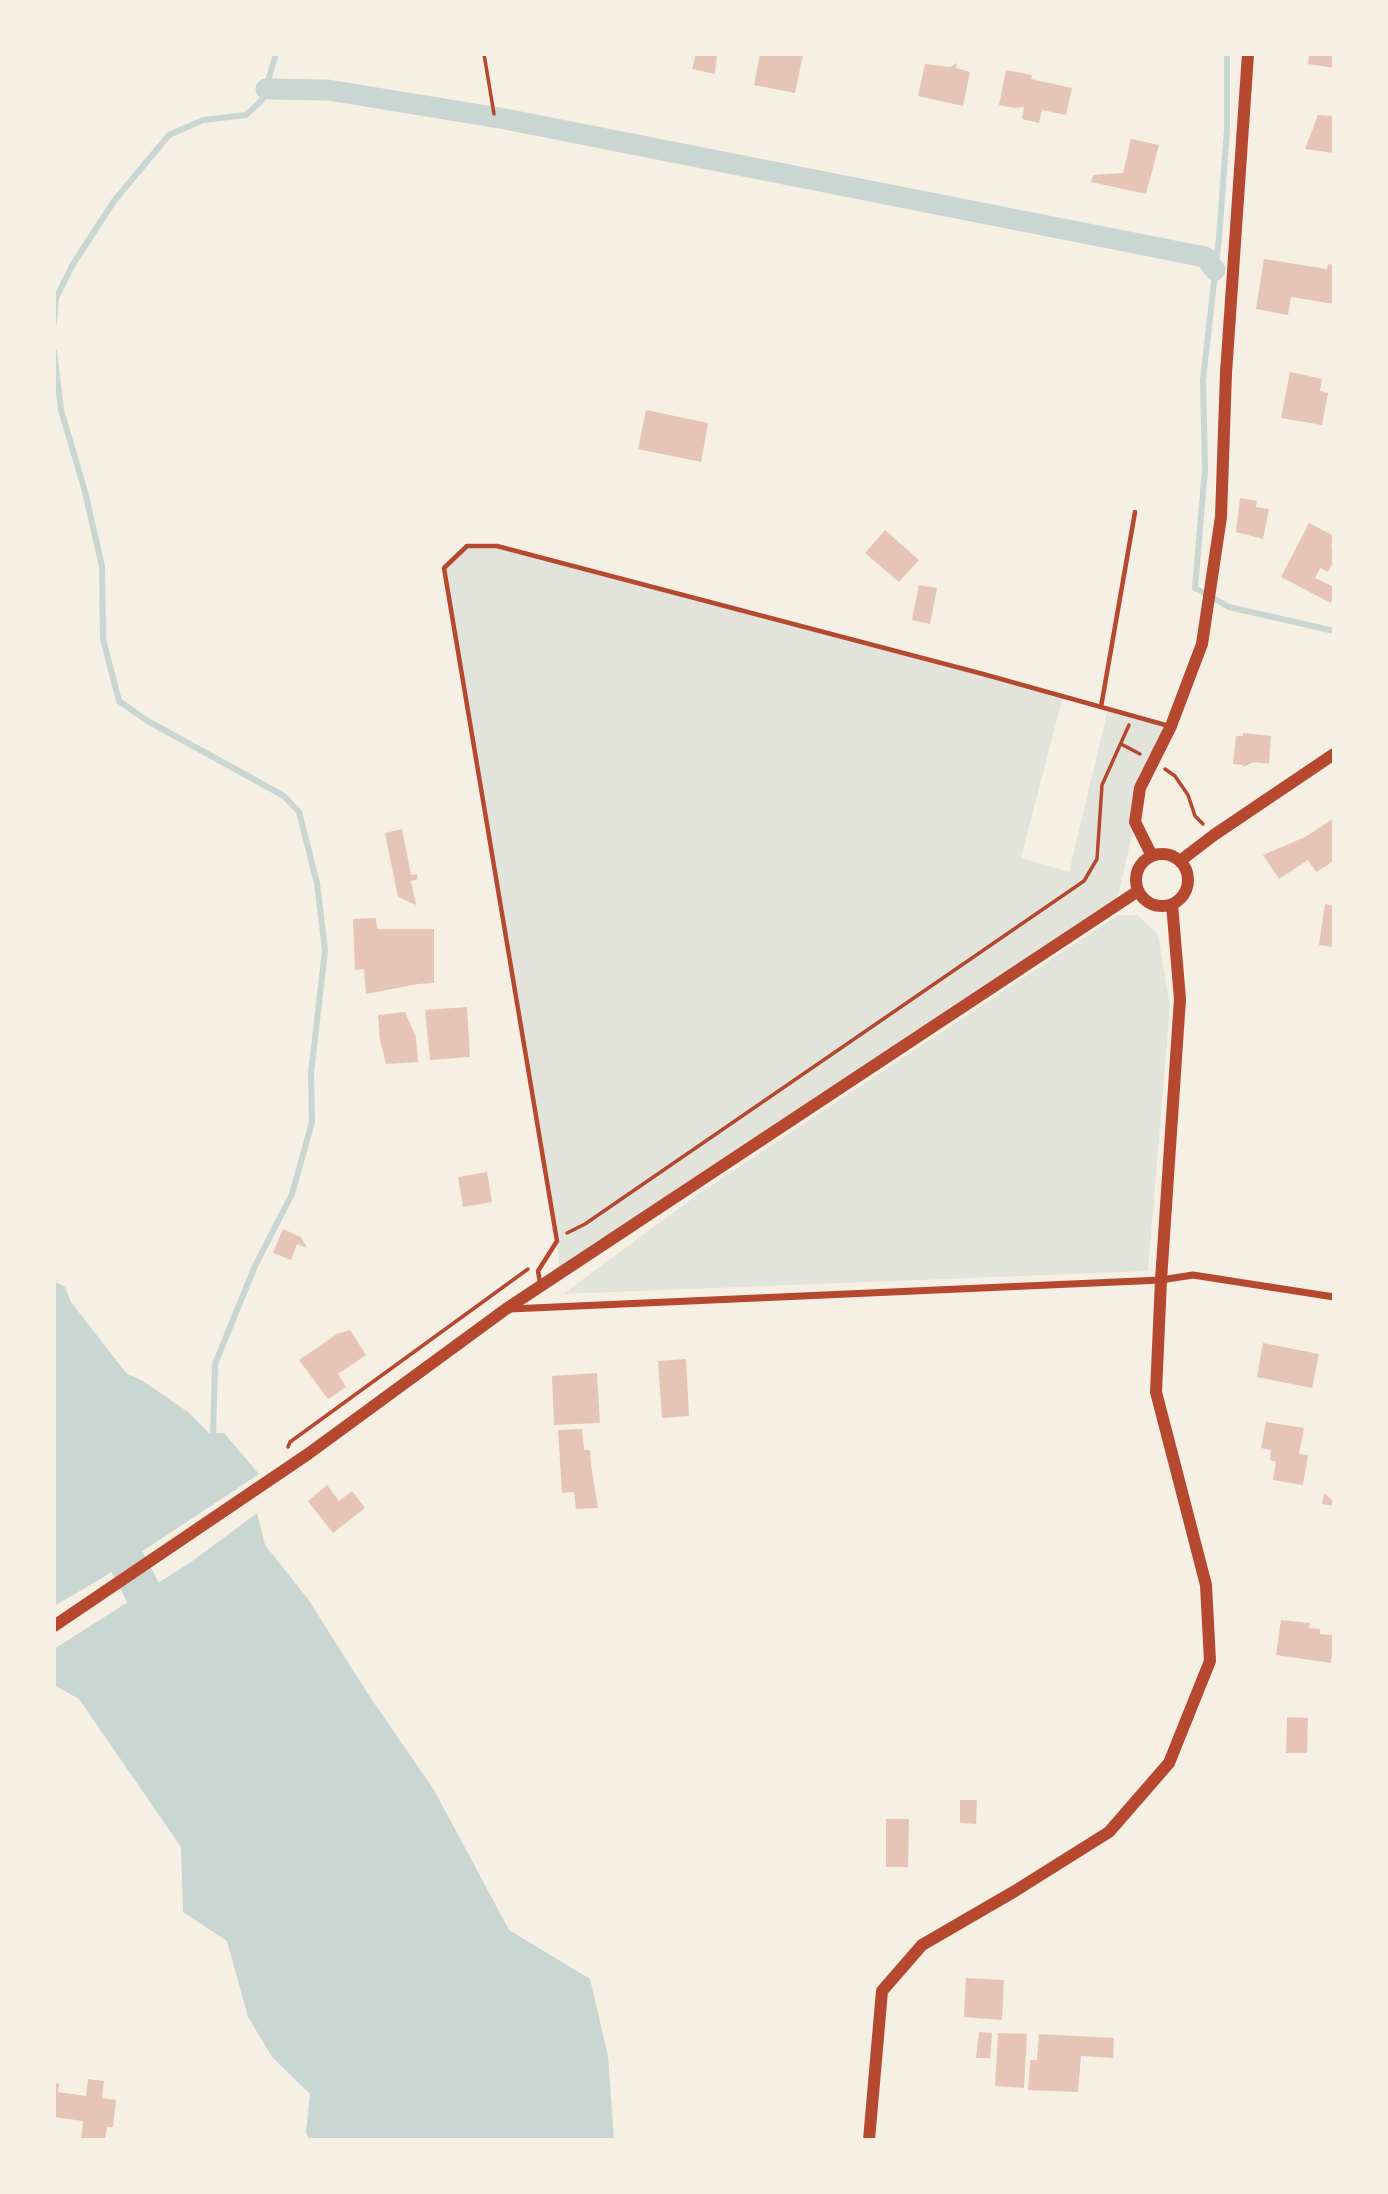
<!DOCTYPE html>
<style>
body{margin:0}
#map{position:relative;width:1388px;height:2194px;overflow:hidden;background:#f6efe4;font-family:"Playfair Display",serif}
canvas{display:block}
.frame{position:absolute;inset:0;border:56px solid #f6efe4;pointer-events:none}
</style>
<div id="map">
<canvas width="1388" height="2194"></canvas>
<div class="frame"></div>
</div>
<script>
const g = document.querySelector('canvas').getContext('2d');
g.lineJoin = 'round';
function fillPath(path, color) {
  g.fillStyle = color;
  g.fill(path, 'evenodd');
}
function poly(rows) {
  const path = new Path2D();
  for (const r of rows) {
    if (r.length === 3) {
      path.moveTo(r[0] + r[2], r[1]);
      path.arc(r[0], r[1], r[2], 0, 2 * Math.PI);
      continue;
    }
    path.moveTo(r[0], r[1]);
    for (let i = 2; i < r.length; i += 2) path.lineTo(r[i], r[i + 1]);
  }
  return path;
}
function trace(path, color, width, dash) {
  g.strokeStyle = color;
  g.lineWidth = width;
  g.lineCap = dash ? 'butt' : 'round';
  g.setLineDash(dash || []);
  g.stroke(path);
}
fillPath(poly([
 [467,546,497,546,1063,696,1021,858,1069,872,1108,709,1171,726,1140,788,1135,822,1116,904,560,1273,557,1241,444,569],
 [1118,915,1137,915,1158,934,1170,1007,1148,1271,563,1294,701,1192]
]), '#e2e4dc');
fillPath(poly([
 [54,1281,65,1287,71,1302,126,1373,143,1381,188,1412,209,1433,224,1433,259,1474,102,1578,54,1606],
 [257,1513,265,1545,308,1599,368,1694,434,1790,509,1930,590,1979,608,2056,614,2140,309,2140,306,2132,310,2094,272,2057,248,2017,227,1941,183,1912,181,1847,79,1699,54,1685,54,1649,191,1562]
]), '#c9d6d2');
trace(poly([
 [1227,54,1227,130,1219,238,1203,380,1205,469,1195,588,1229,607,1334,631],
 [54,323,56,298,73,264,114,201,169,135,203,120,246,115,262,100,276,54],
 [54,351,61,410,84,488,102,566,103,639,119,701,146,720,284,796,299,812,317,883,325,950,311,1073,312,1122,292,1194,255,1266,215,1364,213,1439]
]), '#c9d6d2', 6);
trace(poly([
 [266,89,328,90,505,119,1205,257,1215,270]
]), '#c9d6d2', 21);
trace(poly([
 [54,1470,107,1524,166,1636]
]), '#c9d6d2', 37);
fillPath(poly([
 [696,54,717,54,715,74,692,69],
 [760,54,803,54,795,93,754,85],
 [1309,54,1334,54,1334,68,1308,64],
 [957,63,956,68,970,72,963,106,918,96,925,64,950,67],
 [1006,70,1032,75,1031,79,1072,88,1066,115,1042,110,1039,123,1022,119,1024,107,1015,108,999,105],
 [1318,115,1334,116,1334,153,1305,149],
 [1131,139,1159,145,1146,194,1091,182,1093,175,1123,173],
 [1264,259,1327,269,1328,264,1334,265,1334,304,1291,297,1288,315,1256,309],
 [1290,372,1322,379,1320,391,1328,393,1322,425,1281,418],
 [646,410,708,423,701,462,638,449],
 [1240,498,1257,501,1256,507,1269,509,1263,539,1236,532],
 [1309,523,1334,536,1331,547,1334,548,1334,561,1328,572,1320,568,1315,578,1334,587,1331,603,1281,577],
 [885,530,919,560,899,582,865,553],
 [919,585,937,588,930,624,912,620],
 [1243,733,1271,736,1269,764,1254,762,1243,767,1243,765,1233,764,1236,736,1243,736],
 [1334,818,1334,861,1316,872,1308,860,1279,879,1263,855,1305,837],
 [402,829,411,875,417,874,418,879,411,881,416,905,398,897,385,833],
 [1325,904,1334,906,1334,947,1319,945],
 [376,918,377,929,434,929,434,983,418,984,366,994,364,969,355,970,353,919],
 [467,1007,470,1057,430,1060,425,1010],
 [405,1012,416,1037,418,1062,386,1064,380,1040,378,1015],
 [487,1172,492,1202,463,1207,458,1177],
 [283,1229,301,1237,307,1248,297,1244,291,1260,273,1253],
 [350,1330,366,1355,338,1374,346,1387,328,1399,299,1360,337,1334],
 [1263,1343,1319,1354,1312,1388,1257,1377],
 [686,1359,689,1416,662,1418,658,1361],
 [597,1373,600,1423,554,1425,552,1376],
 [1266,1422,1304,1428,1299,1454,1308,1455,1303,1485,1273,1480,1276,1462,1270,1460,1271,1450,1261,1448],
 [582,1429,584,1450,590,1450,591,1465,598,1508,576,1509,574,1492,562,1493,558,1430],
 [327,1485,339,1501,352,1491,365,1508,333,1533,308,1501],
 [1324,1493,1334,1502,1334,1506,1322,1504],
 [1281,1620,1310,1623,1309,1628,1320,1629,1320,1634,1334,1635,1331,1663,1276,1655],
 [1287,1717,1308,1718,1307,1753,1286,1753],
 [960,1800,977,1800,976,1824,960,1823],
 [886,1819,909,1819,908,1867,886,1867],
 [966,1978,1004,1980,1002,2020,964,2017],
 [979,2032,992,2033,990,2058,976,2058],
 [998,2033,1027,2034,1024,2088,995,2086],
 [1039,2034,1114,2038,1113,2058,1081,2056,1078,2092,1028,2090,1030,2060,1037,2060],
 [88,2079,104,2081,102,2098,116,2100,113,2127,107,2127,105,2140,81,2140,83,2121,54,2117,54,2083,59,2084,58,2092,86,2096]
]), '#e6c5b7');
trace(poly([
 [484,54,494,114],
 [1121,744,1140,754],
 [1165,769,1175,776,1188,795,1195,816,1203,824],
 [567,1233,585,1224,1084,881,1097,859,1102,785,1129,725],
 [288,1447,290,1442,528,1269]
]), '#b5482f', 3.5);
trace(poly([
 [1101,707,1135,512],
 [540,1282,538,1271,557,1241,444,568,467,546,497,546,983,674,1169,726]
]), '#b5482f', 4.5);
trace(poly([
 [510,1309,1161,1280,1193,1275,1334,1297]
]), '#b5482f', 7);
trace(poly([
 [1162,880,26],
 [1152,856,1135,822,1140,788,1171,726,1202,644,1221,517,1226,373,1248,54],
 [1180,861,1214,835,1334,754],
 [54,1626,308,1454,506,1309,1138,891],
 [869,2140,882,1991,922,1945,1015,1891,1109,1832,1169,1763,1210,1661,1206,1585,1156,1392,1161,1280,1180,999,1172,904]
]), '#b5482f', 12);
</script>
